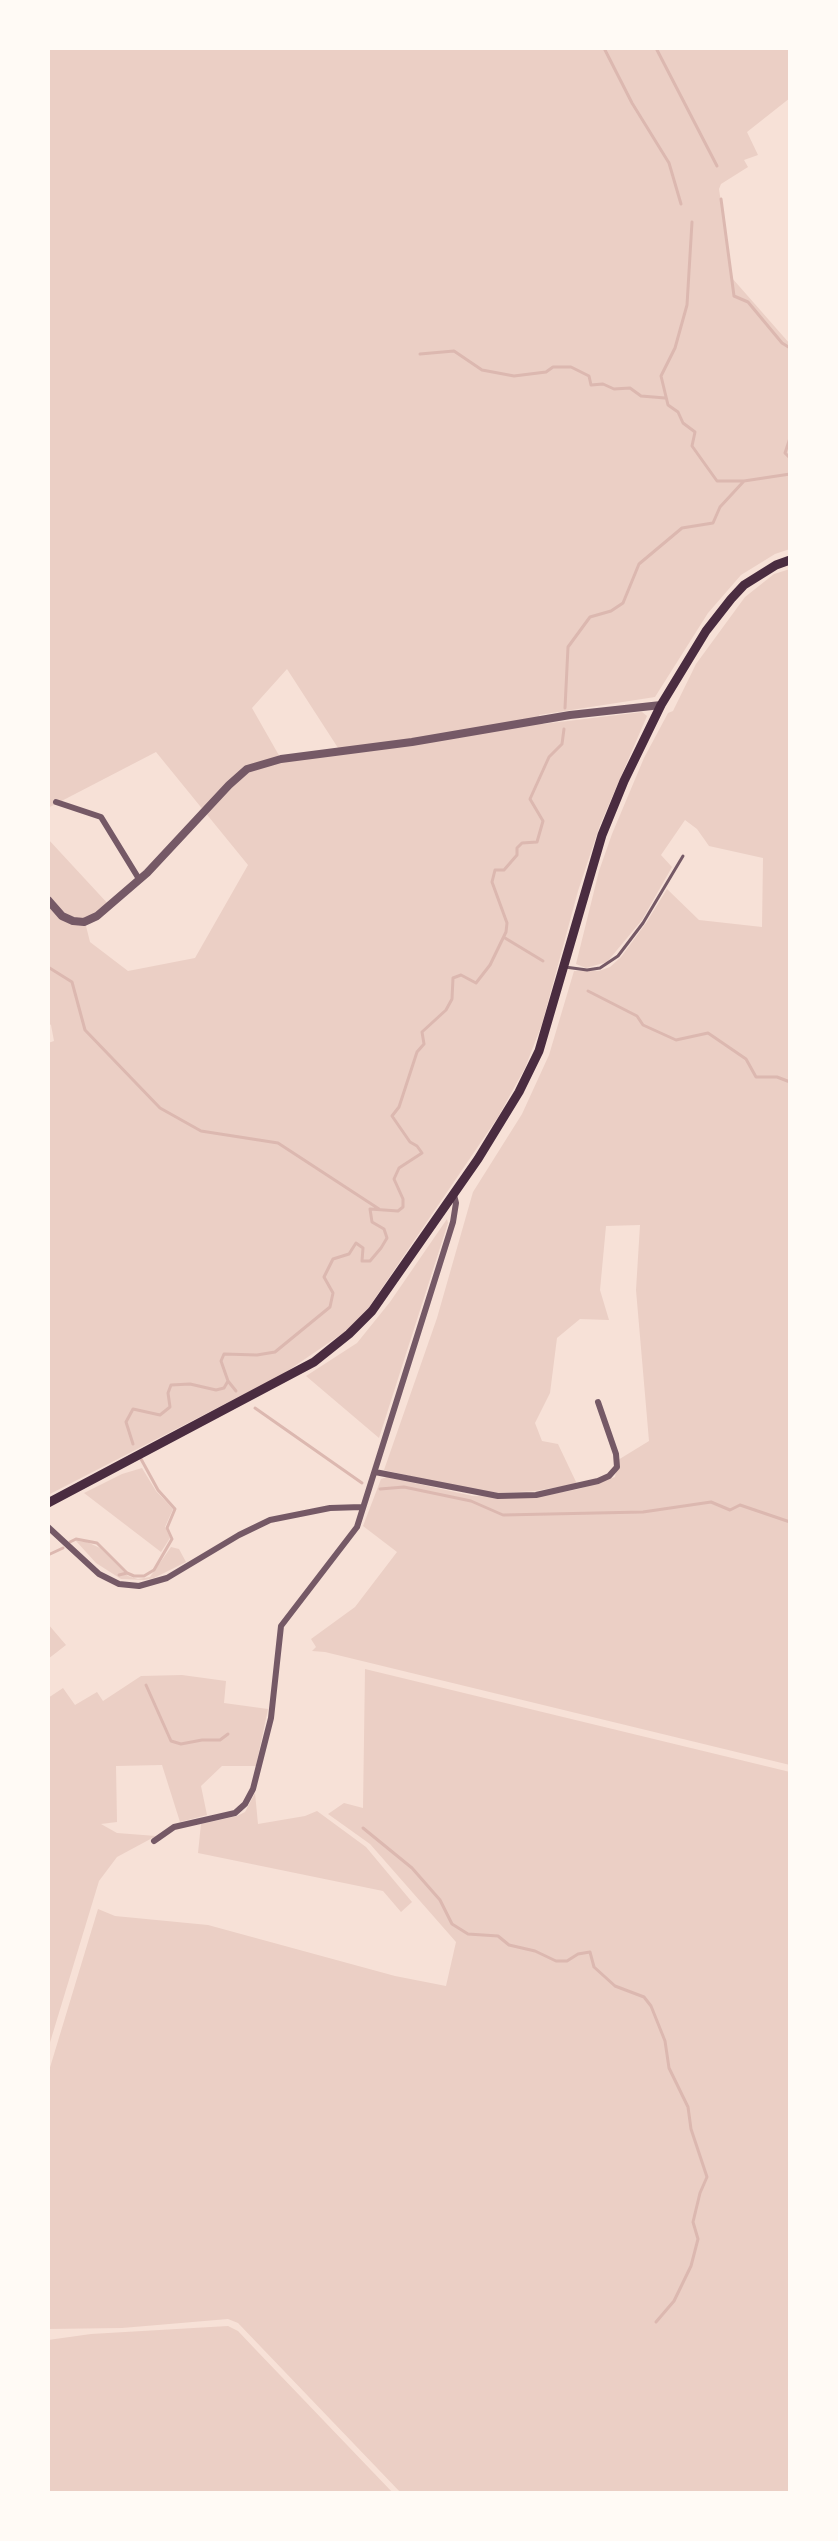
<!DOCTYPE html>
<style>
body{margin:0}
#map{position:relative;width:838px;height:2541px;overflow:hidden;background:#f7e1d7;font-family:"Public Sans",sans-serif}
canvas{display:block}
.frame{position:absolute;inset:0;border:50px solid #fffaf5;pointer-events:none}
</style>
<div id="map">
<canvas width="838" height="2541"></canvas>
<div class="frame"></div>
</div>
<script>
const g = document.querySelector('canvas').getContext('2d');
g.lineJoin = 'round';
function fillPath(path, color) {
  g.fillStyle = color;
  g.fill(path, 'evenodd');
}
function poly(rows) {
  const path = new Path2D();
  for (const r of rows) {
    path.moveTo(r[0], r[1]);
    for (let i = 2; i < r.length; i += 2) path.lineTo(r[i], r[i + 1]);
  }
  return path;
}
function trace(path, color, width, dash) {
  g.strokeStyle = color;
  g.lineWidth = width;
  g.lineCap = dash ? 'butt' : 'round';
  g.setLineDash(dash || []);
  g.stroke(path);
}
fillPath(poly([
 [48,48,790,48,790,98,747,132,758,155,744,160,748,167,721,184,719,189,732,278,790,344,790,549,775,554,741,575,708,613,655,697,539,715,543,724,642,712,647,716,600,825,578,891,542,1024,525,1068,498,1117,369,1307,346,1331,283,1374,48,1495,48,1043,54,1041,51,1025,48,1023,48,839,110,906,85,922,90,942,128,971,195,958,248,865,156,752,48,808],
 [287,669,340,751,281,759,252,708],
 [790,569,790,1765,325,1652,312,1651,316,1647,311,1639,355,1607,397,1552,363,1526,381,1479,387,1477,473,1496,537,1497,579,1489,615,1477,618,1460,649,1441,636,1290,640,1225,606,1226,600,1290,609,1320,580,1319,557,1338,550,1393,535,1423,542,1441,558,1444,577,1484,535,1491,499,1493,475,1491,384,1470,437,1318,473,1192,522,1114,549,1055,574,971,599,971,610,967,621,957,646,923,667,889,699,920,762,927,763,858,709,846,697,829,685,820,661,855,672,867,642,920,607,962,586,968,576,964,599,871,612,834,644,758,668,713,673,711,696,664,745,597,774,574],
 [447,1219,448,1223,379,1438,306,1376,357,1343,390,1302],
 [142,1468,156,1491,173,1509,165,1527,170,1538,161,1552,84,1493,122,1474],
 [76,1541,87,1542,100,1548,128,1576,138,1579,150,1577,171,1547,179,1549,186,1562,154,1578,144,1580,121,1579,96,1563],
 [48,1624,66,1645,48,1659],
 [365,1669,790,1772,790,2493,401,2493,238,2323,228,2319,122,2328,48,2329,48,2074,98,1909,115,1916,208,1925,395,1976,446,1986,456,1942,370,1844,328,1814,344,1803,363,1808],
 [182,1675,226,1681,224,1703,268,1709,256,1766,222,1766,201,1786,207,1815,180,1822,162,1765,116,1766,117,1822,101,1824,117,1833,156,1836,117,1857,99,1881,48,2049,48,1698,63,1688,75,1705,97,1692,103,1701,141,1676],
 [255,1793,258,1824,305,1816,317,1811,366,1847,412,1902,401,1912,383,1891,198,1853,201,1824,237,1816,245,1812],
 [228,2326,238,2331,256,2350,393,2493,48,2493,48,2340,91,2334]
]), '#ebcfc5');
trace(poly([
 [604,48,632,103,669,163,681,204],
 [656,48,717,166],
 [721,199,734,296,748,302,782,343,790,348],
 [692,222,687,305,675,348,661,376,668,405,678,412,683,423,695,432,692,446,717,481,744,481],
 [420,354,454,351,482,370,514,376,546,372,553,367,571,367,589,376,591,385,603,384,614,389,630,388,641,396,665,398],
 [790,438,785,453,790,458],
 [565,708,568,647,590,617,611,611,623,603,639,564,682,528,713,523,720,507,744,481,790,474],
 [505,938,543,961],
 [48,967,72,982,85,1030,160,1108,201,1131,278,1143,379,1209],
 [588,991,637,1016,643,1025,676,1040,708,1033,746,1059,756,1077,777,1077,790,1082],
 [228,1381,236,1391],
 [255,1408,362,1483],
 [133,1444,126,1422,133,1409,160,1415,170,1407,168,1393,171,1385,190,1384,216,1390,224,1388,228,1381,221,1361,224,1354,257,1355,275,1352,330,1307,333,1293,324,1277,333,1259,349,1254,356,1243,363,1248,362,1261,370,1261,381,1248,387,1238,384,1229,372,1222,370,1209,398,1211,403,1207,403,1199,394,1179,399,1168,422,1153,417,1146,410,1142,392,1116,399,1107,417,1052,424,1044,422,1032,446,1010,452,999,453,978,461,975,476,983,490,965,506,932,507,923,492,882,495,870,504,870,517,855,517,848,522,843,537,842,543,821,530,799,549,757,562,744,564,729],
 [380,1489,404,1487,471,1501,503,1515,643,1512,711,1502,730,1510,740,1505,790,1522],
 [70,1542,76,1539,97,1543,127,1573,134,1576,144,1576,154,1570,172,1539,167,1528,175,1509,158,1490,141,1459],
 [48,1555,63,1548],
 [119,1575,127,1573],
 [146,1685,171,1741,181,1744,202,1740,220,1740,228,1734],
 [363,1828,412,1868,440,1900,452,1924,468,1934,498,1936,509,1945,535,1951,556,1961,567,1961,578,1954,590,1952,594,1967,615,1986,644,1997,651,2006,665,2041,669,2068,688,2107,691,2129,707,2177,700,2193,693,2222,698,2239,691,2266,674,2301,656,2322]
]), '#dcb8b0', 3);
trace(poly([
 [565,967,587,970,600,968,618,956,643,923,683,856]
]), '#755966', 3);
trace(poly([
 [56,802,101,817,139,879],
 [375,1472,498,1496,536,1495,598,1481,609,1476,617,1467,616,1454,598,1402],
 [48,1527,99,1574,119,1584,139,1586,167,1578,239,1535,270,1520,330,1508,362,1507],
 [154,1841,174,1827,235,1813,245,1804,253,1789,271,1718,281,1626,357,1527,453,1222,456,1203,454,1195]
]), '#755966', 6);
trace(poly([
 [48,900,62,916,73,921,84,922,97,916,147,873,229,785,247,769,281,759,412,742,570,715,661,705]
]), '#755966', 8);
trace(poly([
 [48,1503,314,1362,349,1334,372,1311,478,1159,519,1092,539,1051,602,835,624,781,661,705,706,631,731,599,744,585,776,565,790,560]
]), '#4a2c40', 9);
</script>
